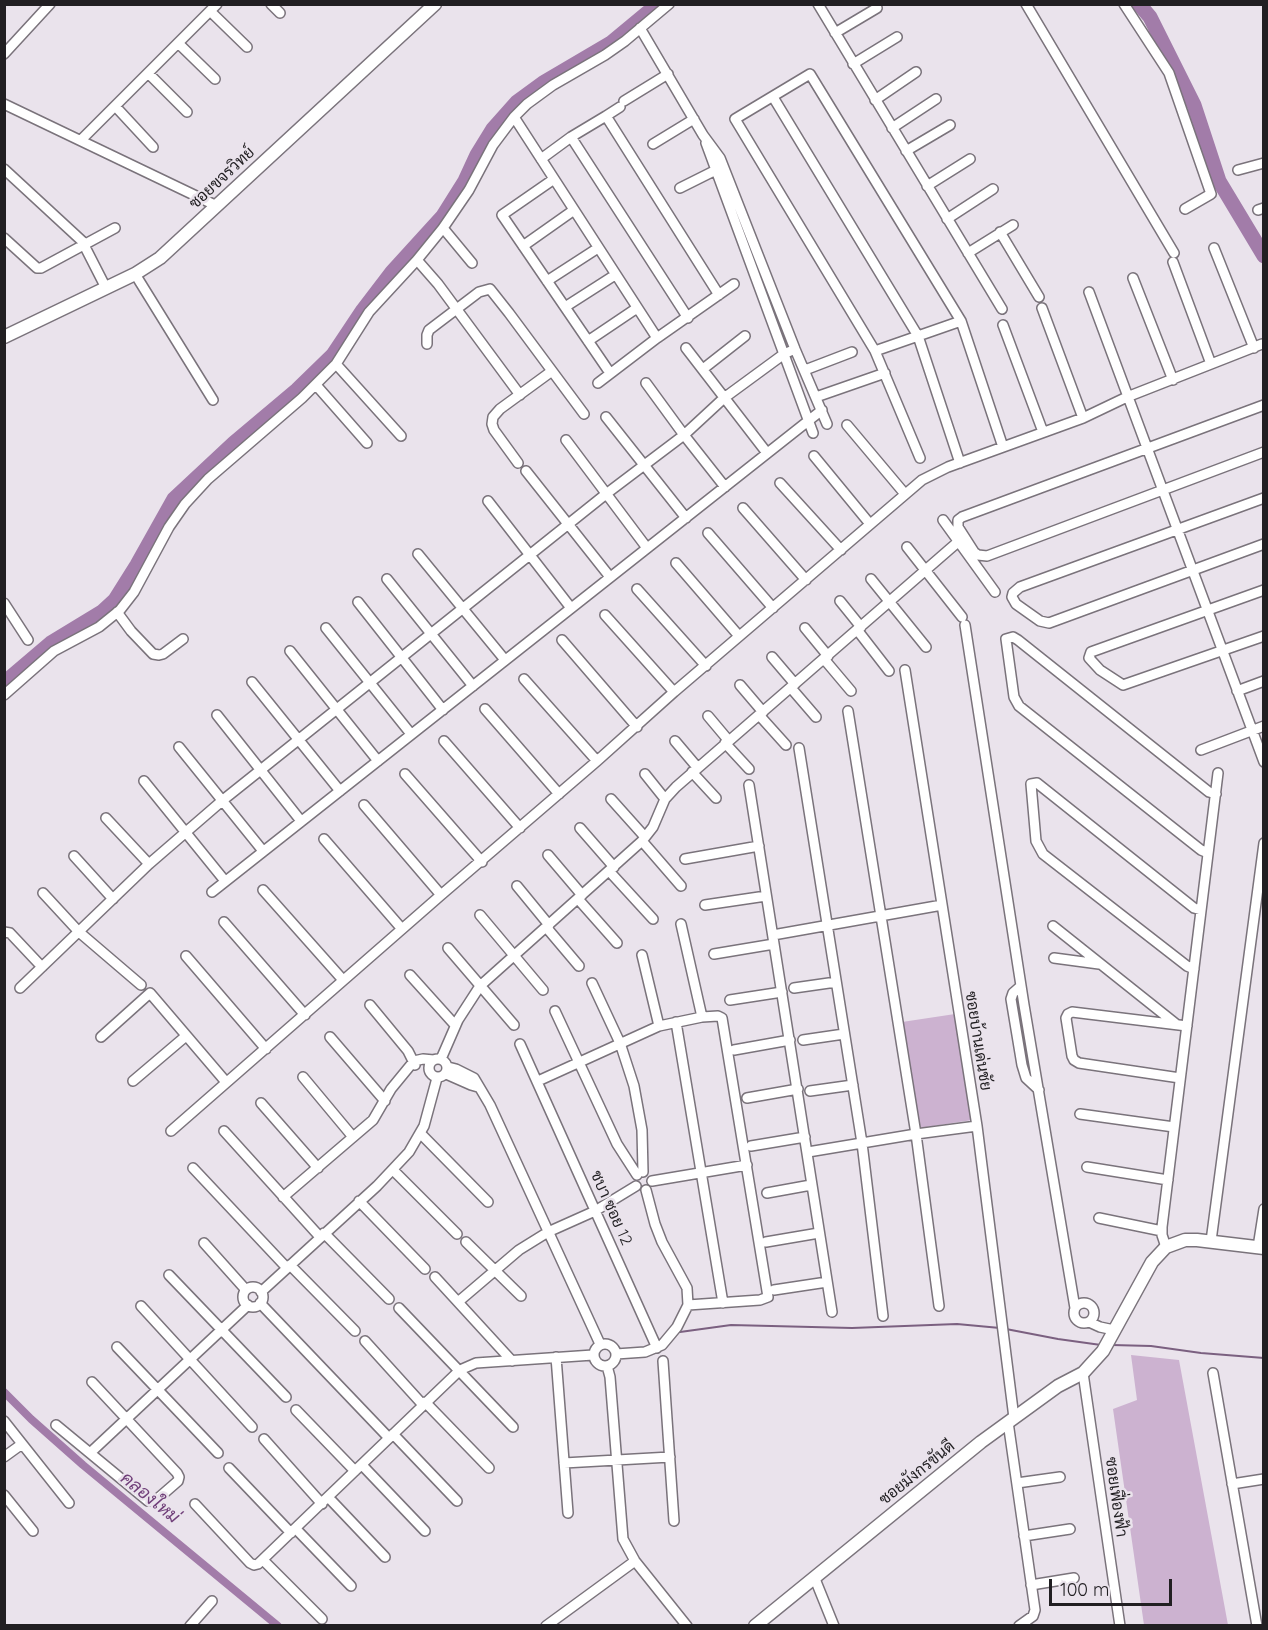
<!DOCTYPE html>
<meta charset="utf-8">
<style>
body{margin:0}
#map{position:relative;width:1268px;height:1630px;overflow:hidden;background:#eae3ec;font-family:Quicksand,sans-serif}
canvas{display:block}
.frame{position:absolute;inset:0;border:6px solid #211f22;pointer-events:none}
.scale{position:absolute;left:1049px;top:1579px;width:123px;height:27px;box-sizing:border-box;border:3px solid #211f22;border-top:0;padding-left:8px;font-size:18px;line-height:21px;white-space:nowrap;color:#211f22;-webkit-text-stroke:4px #eae3ec;paint-order:stroke}
</style>
<div id="map">
<canvas width="1268" height="1630"></canvas>
<div class="frame"></div>
<div class="scale">100 m</div>
</div>
<script>
const g = document.querySelector('canvas').getContext('2d');
g.lineJoin = 'round';
function fillPath(path, color) {
  g.fillStyle = color;
  g.fill(path, 'evenodd');
}
function poly(rows) {
  const path = new Path2D();
  for (const r of rows) {
    if (r.length === 3) {
      path.moveTo(r[0] + r[2], r[1]);
      path.arc(r[0], r[1], r[2], 0, 2 * Math.PI);
      continue;
    }
    path.moveTo(r[0], r[1]);
    for (let i = 2; i < r.length; i += 2) path.lineTo(r[i], r[i + 1]);
  }
  return path;
}
function trace(path, color, width, dash) {
  g.strokeStyle = color;
  g.lineWidth = width;
  g.lineCap = dash ? 'butt' : 'round';
  g.setLineDash(dash || []);
  g.stroke(path);
}
function label(font, color, halo, rows, align = 'center') {
  g.font = font + ' Quicksand,Sarabun,sans-serif';
  g.lineWidth = 5;
  g.setLineDash([]);
  g.textBaseline = 'middle';
  g.strokeStyle = halo;
  g.fillStyle = color;
  for (const [text, x, y, turn = 0] of rows) {
    g.save();
    g.translate(x, y);
    g.rotate((+turn || 0) * Math.PI / 180);
    g.textAlign = isNaN(turn) ? turn : align;
    if (halo) g.strokeText(text, 0, 0);
    g.fillText(text, 0, 0);
    g.restore();
  }
}
fillPath(poly([
 [955,1014,972,1120,920,1128,902,1022],
 [1131,1355,1179,1360,1228,1625,1144,1625,1113,1409,1137,1400]
]), '#ccb2d0');
trace(poly([
 [1006,1329,1058,1339,1101,1345],
 [680,1332,731,1325,852,1328,957,1324,1000,1328],
 [1112,1345,1151,1346,1201,1353,1264,1358]
]), '#7b6080', 2);
trace(poly([
 [4,1392,31,1419,83,1465,278,1626]
]), '#a27ca9', 8);
trace(poly([
 [1139,4,1150,17,1194,105,1219,181,1264,256],
 [4,683,51,643,102,612,115,600,137,565,174,499,234,443,297,390,333,355,363,310,392,272,443,216,465,181,477,155,493,129,517,102,543,83,611,43,658,4]
]), '#a27ca9', 15);
const minor = poly([
 [271,4,280,13],
 [818,4,1002,309],
 [1026,4,1174,253],
 [1124,4,1169,73,1211,194,1185,209],
 [210,11,247,47],
 [640,28,703,135,720,158,795,349,827,424],
 [835,33,877,8],
 [178,43,215,79],
 [4,54,50,4],
 [853,64,897,37],
 [148,73,187,112],
 [773,97,918,336,960,463],
 [875,100,916,72],
 [624,101,668,74],
 [4,104,217,206],
 [115,106,153,147],
 [606,116,620,107],
 [514,117,657,338,734,284],
 [892,128,936,99],
 [571,137,688,318],
 [81,140,217,4],
 [706,143,813,433],
 [653,144,694,119],
 [906,151,950,125],
 [541,159,571,137,606,116,719,295],
 [4,169,82,241,106,288],
 [1238,170,1264,163],
 [554,179,502,215,610,373],
 [927,186,970,159],
 [680,188,716,170],
 [1258,210,1264,208],
 [947,219,993,189],
 [443,228,472,263],
 [1000,232,1039,297],
 [4,238,37,268,41,268,115,228],
 [523,246,574,210],
 [1214,248,1254,348],
 [968,253,1013,225],
 [417,260,438,284,520,395],
 [1173,262,1211,364],
 [135,274,213,400],
 [1133,278,1173,380],
 [547,281,598,248],
 [1089,292,1264,762],
 [565,307,615,275],
 [1042,308,1083,418],
 [1003,325,1043,432],
 [588,341,637,308],
 [427,344,427,335,429,330,479,292,490,289,509,313,584,414],
 [686,348,767,453],
 [875,351,961,321],
 [336,364,401,436],
 [703,369,745,336],
 [805,370,852,352],
 [598,383,657,338],
 [646,383,684,435,725,487],
 [316,385,367,443],
 [816,397,885,373],
 [1264,405,962,517,958,520,958,527,974,552,978,555,987,556,1264,452],
 [606,417,686,518],
 [847,425,905,494],
 [566,440,647,548],
 [814,456,870,524],
 [920,458,875,351,735,119,810,74,961,321,1003,447],
 [518,463,494,430,492,424,493,417,500,409,552,371],
 [526,471,610,577],
 [780,483,841,550],
 [1264,498,1020,587,1013,593,1012,597,1016,604,1040,621,1049,623,1264,544],
 [488,501,571,608],
 [743,508,806,580],
 [943,520,995,592],
 [708,533,773,608],
 [907,547,962,617],
 [418,554,505,660],
 [676,563,739,636],
 [387,579,473,686],
 [871,579,926,647],
 [637,589,706,666],
 [1264,590,1091,652,1089,658,1100,670,1123,685,1264,636],
 [840,601,861,627],
 [358,602,443,710],
 [4,603,28,640],
 [117,612,131,631,153,654,159,655,163,654,183,639],
 [605,615,674,692],
 [965,625,1024,1005,1075,1308],
 [326,628,411,734],
 [805,628,828,656],
 [858,631,889,671],
 [562,640,637,727],
 [290,651,378,761],
 [772,657,795,684],
 [824,659,851,691],
 [905,670,977,1126,1014,1418],
 [524,679,597,761],
 [252,682,340,791],
 [740,685,763,712],
 [791,688,816,717],
 [1237,691,1264,681],
 [4,695,54,651,99,627,120,610,134,592,169,527,185,504,208,479,302,398,336,364,369,312,417,260,443,228,469,190,493,145,514,117,527,104,553,85,605,55,625,41,669,4],
 [485,709,559,794],
 [848,711,916,1134,939,1306],
 [217,715,301,821],
 [759,715,786,745],
 [708,716,729,741],
 [444,741,520,828],
 [675,741,697,767],
 [725,743,749,769],
 [179,747,263,851],
 [799,748,862,1143,883,1316],
 [1201,750,1264,726],
 [692,772,716,798],
 [405,774,482,862],
 [645,774,665,799],
 [144,781,225,881],
 [749,785,832,1312],
 [611,799,645,837],
 [364,805,441,895],
 [106,818,149,864],
 [580,828,614,867],
 [324,839,402,929],
 [642,841,681,886],
 [1208,853,1201,850,1019,706,1014,697,1006,639,1013,637,1018,640,1209,792,1216,794],
 [548,855,582,895],
 [74,856,113,899],
 [685,859,759,846],
 [609,871,653,919],
 [517,886,549,925],
 [263,890,343,980],
 [212,892,822,410],
 [43,893,79,932,141,985],
 [578,899,617,943],
 [705,905,766,896],
 [480,915,543,990],
 [224,922,305,1015],
 [681,924,702,1017],
 [1053,926,1176,1024],
 [546,927,579,966],
 [4,932,10,933,42,967],
 [773,935,942,905],
 [448,948,514,1025],
 [714,954,774,944],
 [642,955,659,1026],
 [186,956,266,1049],
 [1054,958,1099,964],
 [1194,969,1187,966,1043,854,1036,841,1031,784,1037,783,1194,908,1201,910],
 [410,975,455,1025],
 [592,983,620,1043,634,1086,642,1130,643,1172],
 [1021,986,1013,993,1011,999,1022,1065,1026,1078,1039,1090],
 [20,988,149,864,223,800,606,494,684,435,724,398,784,354,795,349],
 [794,988,836,982],
 [730,1000,782,992],
 [370,1005,408,1051,415,1065],
 [555,1011,617,1144,637,1175],
 [676,1022,723,1303],
 [101,1037,150,993,226,1082],
 [330,1037,385,1101],
 [803,1040,844,1034],
 [520,1044,657,1348],
 [734,1050,790,1040],
 [438,1068,9],
 [441,1059,458,1020,480,986,642,841,653,827,665,799,676,787,959,541],
 [448,1067,456,1069,474,1078,490,1105,600,1344],
 [446,1074,471,1085,478,1087],
 [303,1077,353,1137],
 [1180,1078,1079,1063,1074,1060,1072,1056,1066,1018,1068,1014,1072,1012,1187,1026],
 [133,1081,186,1036],
 [538,1081,659,1026,702,1017,718,1016,722,1018,768,1297,760,1300,688,1305],
 [810,1091,853,1085],
 [747,1098,798,1089],
 [261,1103,318,1168],
 [1080,1114,1174,1127],
 [171,1131,441,895,597,761,674,692,922,480,948,467,1083,418,1127,397,1262,344],
 [224,1131,320,1237],
 [421,1134,488,1202],
 [751,1146,805,1137],
 [808,1152,916,1134,977,1126],
 [1087,1167,1168,1180],
 [193,1168,287,1268],
 [393,1170,457,1234],
 [652,1181,747,1165],
 [767,1193,811,1185],
 [283,1197,373,1120,391,1089,414,1061,423,1059,434,1060],
 [359,1201,425,1269],
 [1099,1218,1162,1231],
 [324,1233,389,1299],
 [1211,1241,1264,843],
 [466,1242,521,1296],
 [766,1242,819,1233],
 [204,1243,246,1290],
 [1166,1247,1162,1235,1162,1227,1218,773],
 [1258,1247,1264,1209],
 [290,1265,355,1331],
 [169,1275,286,1397],
 [435,1277,512,1361],
 [253,1297,10],
 [774,1290,827,1282],
 [261,1292,377,1186,409,1152,424,1126,437,1078],
 [458,1302,519,1250,548,1232,595,1211,636,1186],
 [1084,1313,10],
 [260,1303,389,1438],
 [141,1306,252,1427],
 [399,1308,513,1427],
 [1089,1322,1100,1327,1114,1330],
 [365,1341,423,1405],
 [605,1355,11],
 [117,1347,218,1453],
 [616,1354,645,1352,662,1345,677,1327,688,1305,687,1288,662,1242,655,1224,646,1190],
 [556,1357,568,1513],
 [663,1361,674,1521],
 [607,1366,610,1377,623,1539,635,1561,687,1626],
 [1083,1373,1120,1626],
 [1213,1373,1257,1626],
 [425,1402,489,1468],
 [296,1410,355,1471],
 [4,1421,69,1503],
 [1008,1422,1035,1610,1033,1616,1019,1626],
 [56,1425,148,1501,155,1501,178,1481,179,1477,177,1473,92,1382],
 [393,1434,457,1501],
 [264,1439,322,1504],
 [90,1453,248,1305],
 [4,1457,22,1444],
 [564,1463,670,1457],
 [362,1465,425,1531],
 [229,1468,291,1533],
 [1017,1483,1060,1477],
 [1232,1484,1264,1479],
 [4,1495,33,1531],
 [328,1497,385,1557],
 [195,1504,250,1563,254,1565,258,1564,460,1370,476,1363,593,1355],
 [296,1529,351,1586],
 [1024,1536,1070,1529],
 [263,1560,322,1619],
 [815,1579,834,1626],
 [1031,1585,1074,1578],
 [190,1626,212,1601],
 [546,1626,635,1561]
]);
const tertiary = poly([
 [4,337,135,274,160,258,435,4],
 [755,1626,981,1442,1058,1386,1083,1373,1103,1351,1152,1262,1166,1247,1185,1240,1197,1240,1264,1248]
]);
trace(minor, '#7a737b', 12);
trace(tertiary, '#7a737b', 15);
trace(minor, '#fff', 9);
trace(tertiary, '#fff', 12);
label('16px', '#211f22', '#eae3ec', [
 ["ซอยขจรวิทย์",222,178,-43],
 ["ซอยบ้านเด่นชัย",978,1041,81],
 ["ชบา ซอย 12",611,1208,66],
 ["ซอยมังกรขันดี",917,1473,-39],
 ["ซอยเฟื่องฟ้า",1116,1497,82]
]);
label('italic 18px', '#71407a', '#eae3ec', [
 ["คลองใหม่",150,1498,39]
]);
</script>
